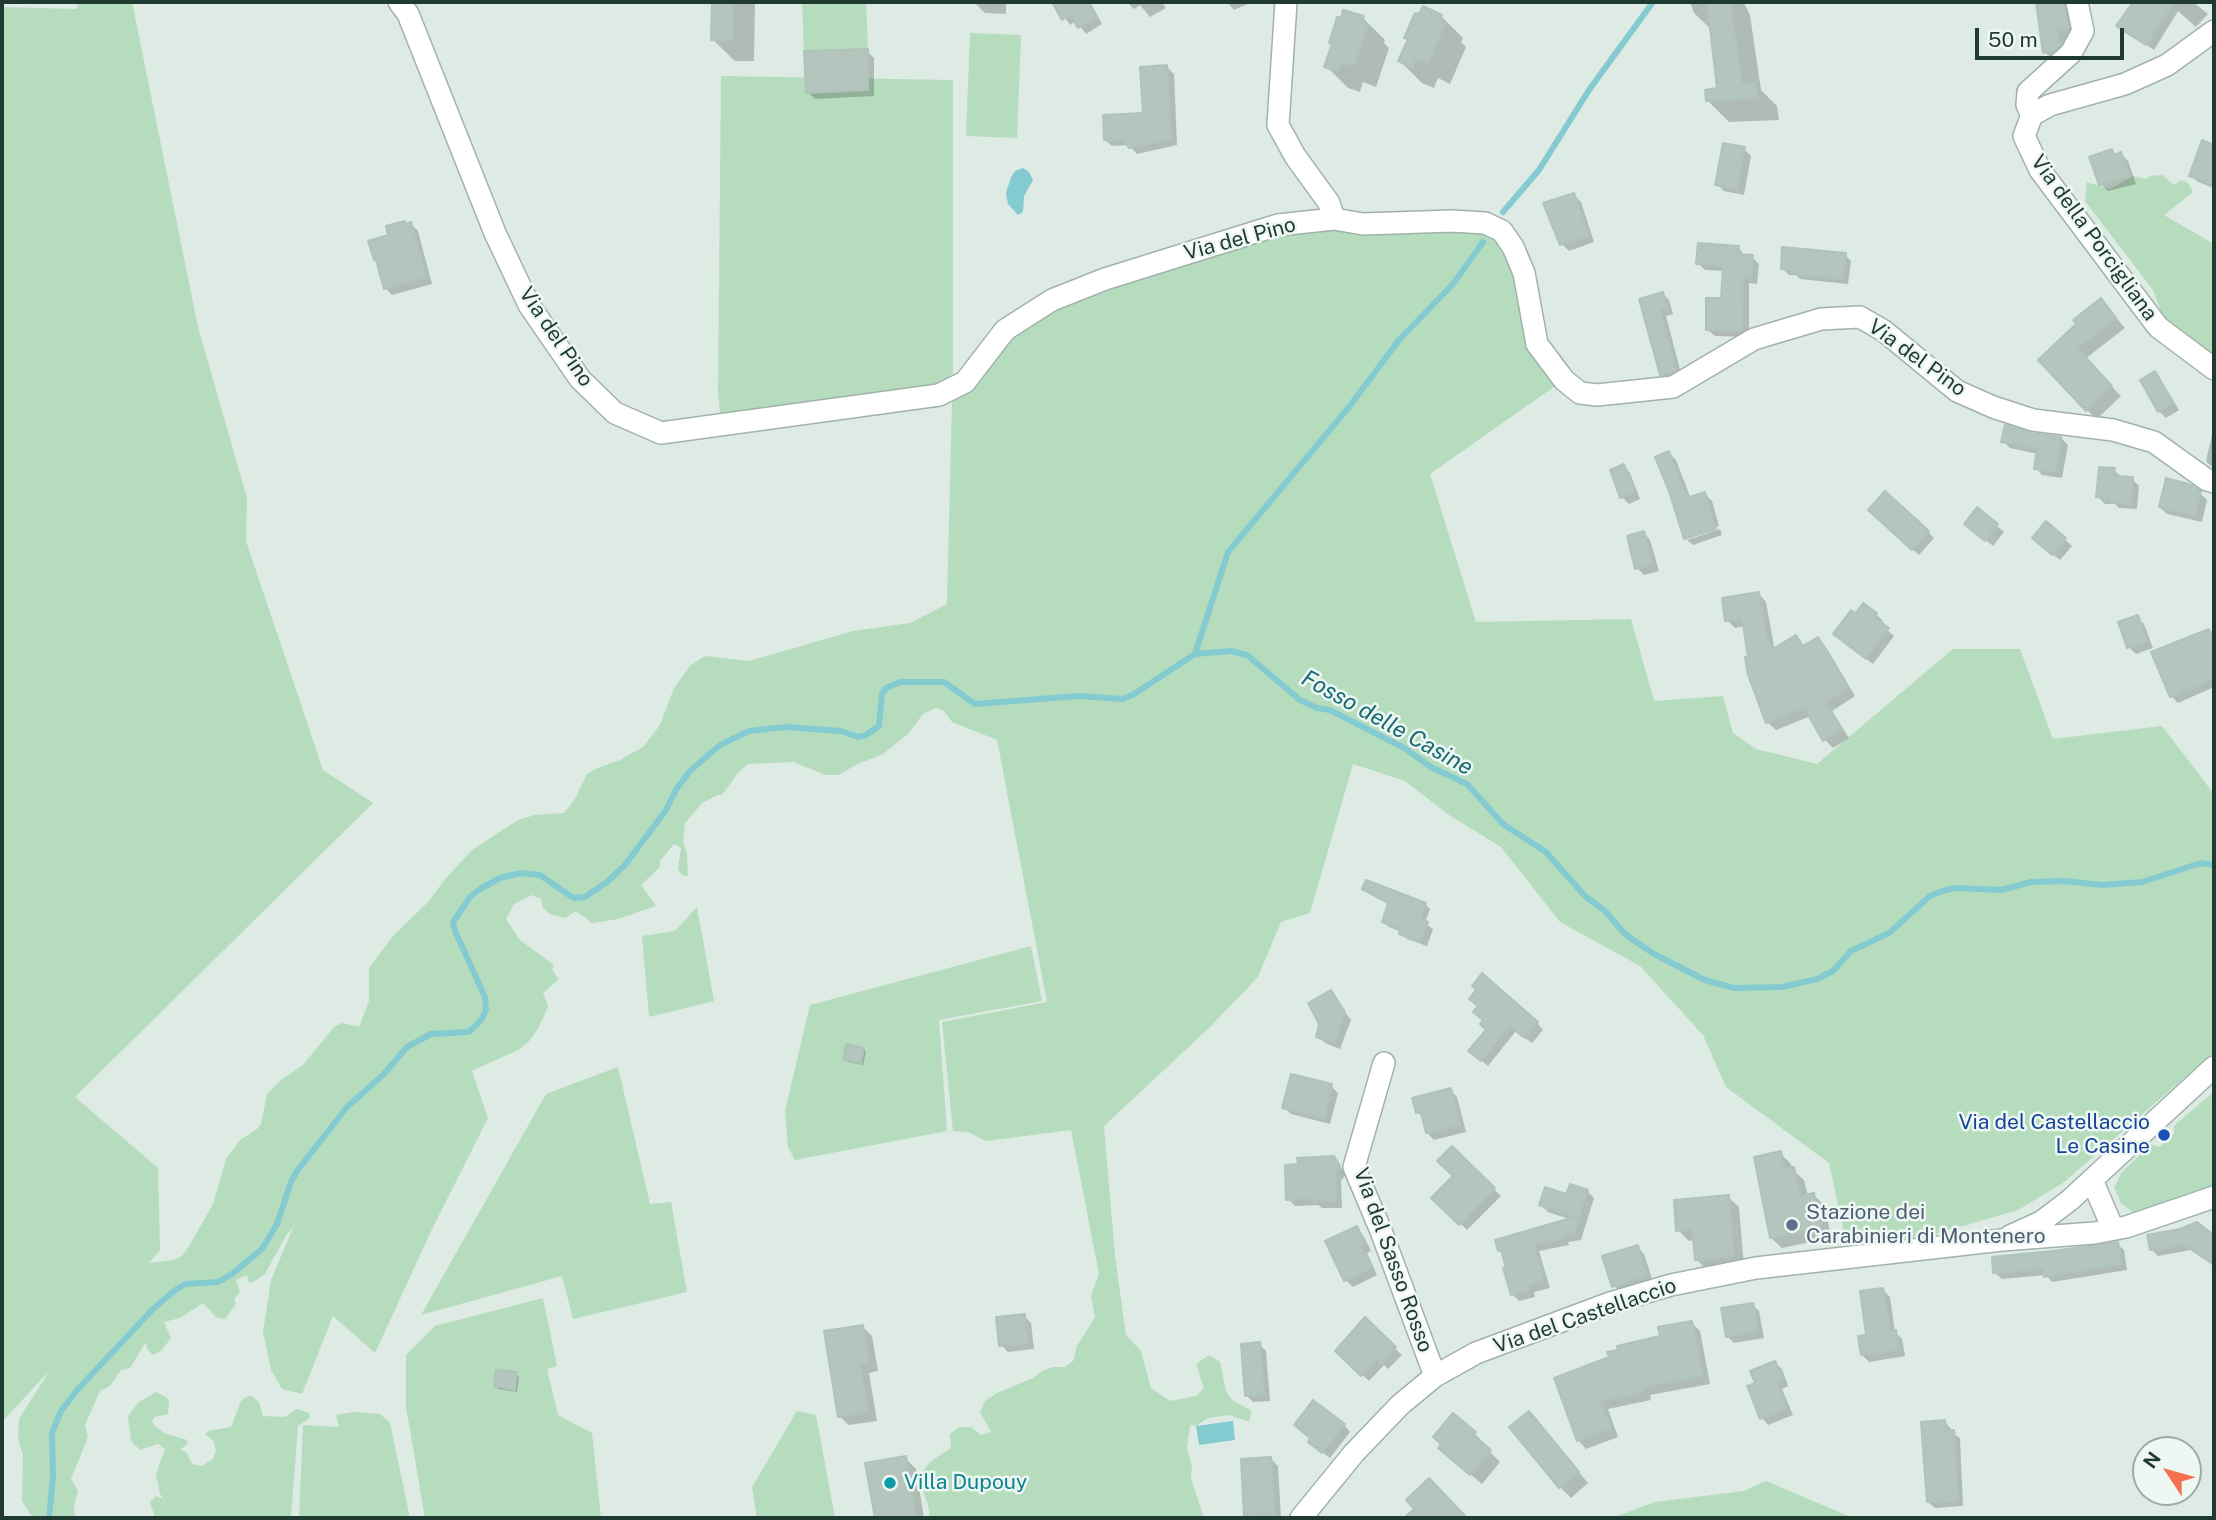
<!DOCTYPE html>
<style>
body{margin:0}
#map{position:relative;width:2216px;height:1520px;overflow:hidden;background:#deeae4;font-family:"Public Sans",sans-serif}
canvas{display:block}
.frame{position:absolute;inset:0;border:4px solid #1f3a31;pointer-events:none}
.north{position:absolute;left:2132px;top:1436px;width:70px;height:70px;box-sizing:border-box;background:#eef7f2;border:2px solid #9baba5;border-radius:50%;rotate:306deg;font-size:19px;font-weight:700;line-height:28px;text-align:center;color:#1f3a31}
.north::after{content:'';display:block;margin:auto;width:24px;height:32px;background:#f57051;clip-path:polygon(50% 0,100% 100%,50% 72%,0 100%)}
.scale{position:absolute;left:1975px;top:28px;width:149px;height:32px;box-sizing:border-box;border:4px solid #1f3a31;border-top:0;padding-left:9px;font-size:21px;line-height:24px;white-space:nowrap;color:#1f3a31;-webkit-text-stroke:5px #eef7f2;paint-order:stroke}
</style>
<div id="map">
<canvas width="2216" height="1520"></canvas>
<div class="frame"></div>
<div class="north">N</div>
<div class="scale">50 m</div>
</div>
<script>
const g = document.querySelector('canvas').getContext('2d');
g.lineJoin = 'round';
function fillPath(path, color) {
  g.fillStyle = color;
  g.fill(path, 'evenodd');
}
function poly(rows) {
  const path = new Path2D();
  for (const r of rows) {
    path.moveTo(r[0], r[1]);
    for (let i = 2; i < r.length; i += 2) path.lineTo(r[i], r[i + 1]);
  }
  return path;
}
function trace(path, color, width, dash) {
  g.strokeStyle = color;
  g.lineWidth = width;
  g.lineCap = dash ? 'butt' : 'round';
  g.setLineDash(dash || []);
  g.stroke(path);
}
function label(font, color, halo, rows, align = 'center') {
  g.font = font + ' "Public Sans",sans-serif';
  g.lineWidth = 5;
  g.setLineDash([]);
  g.textBaseline = 'middle';
  g.strokeStyle = halo;
  g.fillStyle = color;
  for (const [text, x, y, turn = 0] of rows) {
    g.save();
    g.translate(x, y);
    g.rotate((+turn || 0) * Math.PI / 180);
    g.textAlign = isNaN(turn) ? turn : align;
    if (halo) g.strokeText(text, 0, 0);
    g.fillText(text, 0, 0);
    g.restore();
  }
}
fillPath(poly([
 [79,2,132,2,198,327,247,498,246,541,323,770,373,803,75,1097,158,1168,160,1250,149,1263,173,1260,182,1256,188,1248,213,1204,226,1159,240,1140,256,1130,261,1124,267,1094,281,1080,303,1065,334,1027,342,1023,359,1027,369,1001,369,968,393,936,428,902,446,878,472,850,518,820,535,815,564,813,575,799,587,774,595,769,620,760,643,747,660,725,674,688,691,665,705,656,749,661,853,631,910,623,947,604,952,402,971,388,1016,327,1051,310,1281,231,1478,226,1495,234,1504,248,1558,384,1430,474,1476,622,1631,619,1654,701,1723,696,1733,733,1756,749,1817,764,1953,649,2020,649,2053,739,2162,726,2214,794,2214,1052,2063,1183,2018,1210,1921,1238,1846,1242,1829,1163,1726,1087,1703,1035,1640,966,1560,922,1501,847,1449,815,1405,781,1353,764,1310,913,1281,922,1258,977,1209,1028,1104,1126,1115,1256,1126,1335,1141,1351,1151,1388,1170,1401,1196,1396,1204,1388,1196,1364,1209,1355,1220,1362,1226,1391,1232,1400,1252,1411,1249,1422,1229,1415,1208,1418,1196,1426,1190,1425,1187,1447,1192,1468,1191,1479,1204,1518,930,1518,928,1504,920,1483,923,1471,931,1461,951,1448,950,1434,959,1427,971,1427,981,1435,991,1432,980,1412,985,1401,995,1394,1033,1378,1042,1371,1053,1367,1065,1367,1074,1360,1076,1348,1095,1317,1091,1296,1099,1274,1071,1130,986,1141,968,1132,953,1131,942,1022,1047,1002,997,740,952,722,944,711,936,708,923,714,909,733,883,754,858,764,838,775,826,775,793,762,748,764,738,773,722,795,718,795,702,803,685,823,683,841,687,854,688,876,683,876,678,870,681,848,674,844,660,861,660,867,641,885,656,906,618,919,592,923,576,911,565,918,550,914,543,908,541,899,532,895,514,904,506,919,520,940,554,965,552,970,559,979,543,993,548,1005,547,1009,538,1029,529,1041,518,1050,458,1077,472,1071,488,1118,433,1227,375,1353,333,1316,302,1394,282,1389,271,1370,263,1332,271,1280,293,1228,287,1234,265,1274,253,1282,249,1283,247,1275,236,1280,240,1291,234,1300,236,1304,225,1319,217,1318,203,1303,180,1318,164,1322,171,1338,161,1351,153,1355,147,1349,146,1342,130,1368,121,1370,110,1386,100,1391,85,1425,88,1437,71,1479,78,1491,74,1505,75,1518,33,1518,22,1501,23,1455,18,1439,19,1419,50,1370,2,1422,2,7,76,9],
 [802,2,866,2,868,49,804,51],
 [970,33,1021,35,1017,138,966,136],
 [721,76,953,80,953,380,943,388,730,416,720,413,718,392],
 [2162,175,2174,185,2181,180,2188,183,2193,192,2164,215,2214,244,2214,356,2189,342,2163,317,2153,290,2085,201,2087,182,2110,189,2133,176,2146,179,2151,176],
 [697,907,714,1001,649,1017,642,936,675,931],
 [1031,946,1042,1001,939,1020,947,1131,795,1160,788,1147,785,1111,810,1005],
 [618,1067,650,1204,671,1202,687,1292,573,1319,562,1276,421,1315,546,1094],
 [2211,1094,2214,1108,2214,1187,2150,1211,2134,1213,2121,1203,2114,1187,2122,1172,2151,1144,2159,1147,2174,1134,2174,1126],
 [543,1298,557,1366,547,1369,558,1415,592,1433,601,1518,425,1518,406,1407,406,1355,435,1326],
 [156,1392,167,1398,169,1402,168,1414,155,1417,152,1421,154,1425,164,1433,187,1440,187,1445,180,1449,187,1453,192,1464,202,1466,213,1459,216,1451,214,1442,205,1434,208,1431,231,1427,241,1401,248,1396,252,1396,259,1402,263,1416,285,1417,297,1409,309,1413,310,1418,298,1426,291,1518,155,1518,150,1502,156,1496,164,1499,160,1494,156,1474,165,1449,158,1444,140,1450,131,1441,128,1416,139,1402],
 [797,1411,816,1415,835,1518,757,1518,752,1487],
 [354,1412,380,1414,390,1423,410,1518,299,1518,303,1425,339,1427,336,1415],
 [1766,1481,1853,1518,1612,1518,1655,1502,1744,1491]
]), '#b6dcbe');
fillPath(poly([
 [1023,168,1029,172,1033,180,1024,196,1023,212,1018,215,1008,204,1006,193,1011,177,1015,171],
 [1233,1421,1235,1440,1199,1445,1196,1426]
]), '#84cad1');
fillPath(poly([
 [713,2,755,2,754,61,735,61,713,40],
 [974,2,1006,2,1006,14,985,13],
 [1054,2,1090,2,1102,24,1086,34,1076,21,1070,25],
 [1127,2,1162,2,1166,8,1150,17,1140,5,1134,9],
 [1227,2,1252,2,1234,10],
 [1690,2,1744,3,1750,15,1761,90,1777,106,1779,120,1729,122,1707,100,1719,89,1713,31,1694,13],
 [2038,2,2080,2,2072,59,2058,65,2045,52],
 [2134,2,2193,2,2208,14,2196,27,2178,11,2154,50,2118,25],
 [1441,16,1463,38,1461,42,1466,47,1450,84,1438,78,1434,88,1422,83,1400,61,1409,40,1406,37],
 [1363,18,1385,40,1384,43,1389,48,1376,87,1363,82,1360,92,1348,88,1326,66],
 [867,51,874,58,874,96,815,99,808,92],
 [1167,67,1174,74,1177,145,1137,154,1129,145,1112,146,1105,140,1145,115],
 [2203,142,2214,146,2214,188,2198,182,2191,175],
 [1744,149,1751,156,1744,195,1724,191,1717,184],
 [2111,151,2116,156,2121,154,2128,161,2136,184,2108,191,2101,184],
 [1574,195,1581,202,1594,242,1569,251,1562,244],
 [404,223,407,225,411,224,418,231,432,284,392,295,385,288,379,263,375,260,390,236],
 [1738,247,1745,256,1752,257,1759,264,1757,284,1749,283,1749,337,1715,336,1708,330,1723,299,1725,271,1705,270,1698,263],
 [1845,255,1851,261,1848,284,1800,279,1796,275,1789,275,1783,269],
 [1663,294,1669,300,1673,314,1666,316,1682,377,1668,381,1662,374,1641,300],
 [2101,300,2125,328,2085,359,2121,396,2099,417,2094,417,2040,360],
 [2155,373,2161,380,2179,410,2166,418,2159,411],
 [2214,426,2214,469,2206,461],
 [2031,435,2061,438,2068,445,2062,478,2042,475,2036,468,2038,454,2010,448,2003,441],
 [1669,453,1676,460,1691,499,1705,494,1712,501,1719,526,1687,536,1687,540,1686,538],
 [1623,466,1630,473,1640,499,1629,504,1622,497],
 [2114,470,2121,477,2132,479,2139,486,2137,509,2119,508,2115,504,2105,504,2098,497],
 [2200,493,2207,500,2202,522,2167,514,2160,507],
 [1876,516,1928,532,1934,538,1919,555],
 [2047,524,2072,546,2060,560,2041,545],
 [1997,526,2004,532,1993,546,1973,530],
 [1720,529,1722,535,1693,545,1687,540],
 [1644,533,1650,540,1659,571,1644,575,1637,568],
 [1758,593,1766,602,1774,646,1777,649,1795,637,1805,647,1817,639,1826,647,1855,696,1832,711,1849,738,1833,748,1825,740,1811,716,1776,730,1767,722,1750,658,1745,626,1735,628,1727,620],
 [1876,614,1883,621,1880,624,1894,636,1873,664,1842,641,1856,616],
 [2137,617,2144,624,2153,648,2136,654,2129,647],
 [2209,631,2214,637,2214,687,2178,703,2171,696],
 [1364,888,1425,904,1430,909,1425,923,1433,929,1427,946,1407,939,1402,932,1389,927,1384,922,1390,905],
 [1330,992,1351,1020,1340,1049,1325,1043,1318,1036],
 [1485,1021,1537,1023,1543,1030,1532,1043,1516,1031,1488,1066,1477,1057,1488,1030],
 [863,1049,866,1052,863,1065,848,1062,845,1059],
 [1331,1086,1338,1093,1330,1124,1291,1114,1284,1107],
 [1450,1090,1457,1097,1466,1132,1434,1140,1427,1133,1424,1119,1417,1112],
 [1452,1148,1501,1196,1467,1230,1434,1198,1455,1176],
 [1780,1153,1791,1164,1792,1169,1804,1180,1808,1196,1814,1195,1825,1206,1831,1238,1782,1248,1771,1238],
 [1334,1158,1346,1174,1341,1181,1342,1208,1322,1208,1318,1205,1295,1206,1288,1199],
 [1587,1191,1594,1198,1581,1240,1568,1242,1569,1245,1539,1251,1550,1288,1534,1292,1535,1297,1519,1301,1512,1294,1504,1255,1499,1250,1572,1220,1548,1212,1541,1205],
 [1728,1197,1739,1207,1744,1267,1708,1271,1697,1260,1695,1240,1689,1241,1678,1230],
 [2197,1224,2214,1237,2214,1265,2191,1250,2158,1256,2151,1249,2181,1230],
 [1356,1228,1363,1235,1371,1251,1367,1253,1377,1275,1353,1287,1346,1280,1327,1242],
 [2117,1244,2124,1250,2127,1270,2052,1282,2046,1275,2002,1279,1995,1273],
 [1637,1247,1644,1254,1653,1282,1621,1292,1614,1286],
 [1883,1290,1890,1297,1895,1332,1902,1339,1905,1356,1869,1362,1862,1355],
 [1752,1304,1759,1311,1764,1338,1734,1343,1727,1336],
 [1024,1316,1031,1323,1034,1349,1008,1352,1001,1345],
 [1365,1320,1402,1355,1388,1369,1384,1365,1369,1381,1337,1351],
 [1692,1323,1700,1331,1710,1384,1650,1395,1651,1400,1608,1409,1618,1437,1586,1449,1578,1440,1611,1358,1662,1338],
 [863,1327,872,1336,878,1371,869,1373,877,1421,849,1425,839,1416],
 [1259,1344,1266,1351,1270,1401,1253,1402,1246,1395],
 [1775,1363,1782,1369,1788,1386,1782,1389,1793,1415,1768,1425,1762,1418,1758,1384],
 [516,1374,519,1377,517,1392,498,1389,495,1386],
 [1529,1413,1588,1483,1571,1498,1560,1487],
 [1453,1415,1475,1434,1485,1444,1484,1446,1500,1462,1482,1484,1451,1458],
 [1945,1422,1951,1429,1951,1432,1960,1438,1963,1506,1935,1508,1928,1502],
 [1344,1425,1350,1432,1330,1458,1317,1448,1312,1439],
 [905,1458,916,1469,924,1518,877,1518,867,1465],
 [1271,1459,1278,1466,1281,1518,1249,1518,1246,1515]
]), '#0003');
trace(poly([
 [1503,212,1539,170,1589,90,1653,2],
 [1195,654,1228,552,1349,407,1399,340,1453,284,1483,242],
 [49,1518,53,1477,52,1433,61,1411,78,1389,152,1310,174,1291,185,1284,218,1282,232,1274,262,1249,277,1224,291,1182,297,1171,347,1107,383,1075,407,1047,431,1034,469,1032,482,1019,486,1009,485,997,455,931,453,922,470,897,480,889,500,878,521,873,540,875,566,893,574,898,585,897,607,882,625,865,666,810,677,788,691,770,720,745,749,731,785,727,841,731,858,737,866,735,879,726,882,694,886,688,900,682,944,682,975,704,1078,696,1123,699,1134,694,1195,654,1231,651,1247,655,1300,700,1317,708,1330,710,1404,748,1431,767,1467,784,1503,824,1546,852,1585,896,1605,911,1626,935,1654,954,1705,980,1734,988,1782,987,1817,979,1833,971,1851,951,1889,933,1930,896,1942,891,1956,888,2001,890,2031,882,2064,881,2102,885,2142,882,2201,863,2214,865]
]), '#84cad1', 6);
const building = poly([
 [712,2,733,2,733,40,711,40,712,2],
 [1052,2,1093,2,1090,4,1097,17,1078,28,1070,15,1062,20,1052,2],
 [1707,2,1730,2,1742,84,1755,82,1758,98,1706,101,1705,90,1717,88,1707,2],
 [2036,2,2064,2,2069,28,2057,29,2060,45,2053,51,2043,53,2036,2],
 [2133,2,2174,2,2146,45,2116,26,2133,2],
 [1423,6,1442,15,1439,21,1445,24,1428,63,1416,58,1412,67,1398,61,1408,39,1404,38,1415,13,1419,14,1423,6],
 [1343,10,1364,16,1362,23,1368,25,1354,66,1342,62,1338,71,1324,67,1332,44,1329,43,1337,17,1341,18,1343,10],
 [868,49,868,90,806,93,804,51,868,49],
 [1167,65,1171,139,1129,148,1123,139,1104,140,1103,115,1143,113,1140,67,1167,65],
 [2202,140,2214,145,2214,184,2189,176,2202,140],
 [1723,143,1745,147,1737,189,1715,185,1723,143],
 [2112,149,2114,155,2121,152,2130,177,2099,185,2089,157,2112,149],
 [1574,193,1589,236,1560,245,1543,203,1574,193],
 [405,221,405,224,411,222,426,277,384,289,376,260,374,260,368,241,388,235,386,226,405,221],
 [1698,243,1739,246,1738,254,1753,255,1751,278,1743,277,1742,331,1706,330,1706,298,1721,298,1723,266,1696,264,1698,243],
 [1782,247,1846,253,1843,279,1792,274,1792,270,1781,269,1782,247],
 [1663,292,1667,308,1660,310,1676,370,1669,374,1660,375,1639,299,1663,292],
 [2101,298,2116,318,2077,348,2112,386,2086,411,2038,360,2076,324,2073,320,2101,298],
 [2155,371,2173,403,2158,412,2140,380,2155,371],
 [2005,425,2031,433,2061,437,2056,472,2034,469,2037,449,2001,442,2005,425],
 [1669,451,1687,498,1705,492,1716,529,1684,539,1669,491,1655,457,1669,451],
 [1624,464,1635,492,1620,498,1610,470,1624,464],
 [2099,467,2115,468,2114,476,2133,477,2131,504,2111,502,2111,499,2096,497,2099,467],
 [2166,478,2189,484,2201,491,2195,516,2159,507,2166,478],
 [1885,491,1929,531,1912,550,1868,510,1885,491],
 [1977,507,1998,524,1985,541,1964,524,1977,507],
 [2046,521,2066,538,2052,555,2032,538,2046,521],
 [1644,531,1653,564,1635,569,1627,536,1644,531],
 [1759,592,1767,639,1769,639,1771,650,1796,635,1803,646,1818,637,1849,688,1826,702,1842,729,1823,741,1804,708,1766,723,1748,675,1745,657,1748,657,1742,618,1725,621,1722,598,1759,592],
 [1863,603,1877,613,1874,617,1889,628,1866,659,1833,634,1851,610,1856,613,1863,603],
 [2138,615,2147,641,2127,648,2118,622,2138,615],
 [2209,629,2214,641,2214,679,2170,697,2151,652,2209,629],
 [1366,880,1426,903,1420,919,1428,922,1421,942,1399,934,1401,929,1382,922,1388,903,1362,889,1366,880],
 [1482,973,1538,1022,1525,1038,1509,1026,1481,1061,1468,1051,1486,1030,1480,1024,1483,1020,1473,1012,1478,1006,1469,999,1476,990,1472,986,1482,973],
 [1331,990,1345,1012,1334,1043,1316,1037,1319,1024,1308,1003,1331,990],
 [846,1044,864,1048,861,1063,843,1059,846,1044],
 [1291,1074,1332,1084,1324,1118,1282,1108,1291,1074],
 [1451,1088,1460,1125,1426,1133,1421,1112,1416,1113,1412,1098,1451,1088],
 [1452,1146,1495,1188,1459,1225,1431,1198,1453,1176,1437,1161,1452,1146],
 [1781,1151,1784,1169,1794,1167,1800,1196,1814,1193,1821,1228,1770,1238,1754,1157,1781,1151],
 [1334,1156,1340,1166,1335,1174,1336,1201,1313,1202,1313,1198,1286,1200,1285,1165,1298,1164,1297,1158,1334,1156],
 [1570,1184,1588,1190,1574,1233,1562,1236,1563,1239,1534,1244,1544,1281,1528,1285,1529,1290,1511,1295,1503,1268,1506,1268,1501,1250,1498,1251,1495,1240,1574,1217,1539,1205,1545,1187,1566,1194,1570,1184],
 [1729,1195,1734,1257,1695,1260,1692,1229,1676,1231,1674,1200,1729,1195],
 [2197,1222,2214,1235,2214,1265,2183,1244,2150,1250,2147,1235,2180,1229,2197,1222],
 [1357,1226,1365,1244,1361,1246,1372,1268,1344,1281,1325,1241,1357,1226],
 [2118,1242,2121,1264,2044,1277,2043,1269,1993,1273,1992,1257,2053,1251,2118,1242],
 [1638,1245,1647,1275,1612,1287,1602,1256,1638,1245],
 [1883,1288,1890,1331,1896,1330,1899,1350,1861,1355,1858,1336,1866,1335,1860,1291,1883,1288],
 [1753,1303,1758,1331,1726,1337,1721,1308,1753,1303],
 [1025,1314,1028,1343,999,1346,996,1317,1025,1314],
 [1365,1317,1396,1347,1381,1364,1376,1360,1361,1376,1335,1351,1365,1317],
 [1692,1321,1703,1376,1643,1387,1644,1392,1601,1401,1611,1429,1577,1441,1554,1378,1609,1357,1607,1352,1618,1350,1617,1346,1660,1336,1658,1327,1692,1321],
 [863,1325,869,1362,860,1364,868,1412,838,1417,824,1331,863,1325],
 [1260,1342,1264,1394,1245,1396,1241,1344,1260,1342],
 [1775,1361,1783,1379,1777,1382,1787,1408,1760,1419,1747,1386,1755,1383,1750,1371,1775,1361],
 [496,1370,517,1372,515,1390,494,1386,496,1370],
 [1313,1400,1345,1424,1322,1453,1308,1442,1310,1438,1294,1425,1313,1400],
 [1529,1411,1579,1472,1559,1488,1509,1427,1529,1411],
 [1453,1413,1476,1432,1473,1435,1491,1450,1470,1475,1438,1448,1441,1444,1433,1437,1453,1413],
 [1945,1420,1946,1431,1954,1430,1958,1501,1927,1502,1921,1422,1945,1420],
 [906,1456,916,1518,875,1518,865,1463,906,1456],
 [1271,1457,1275,1514,1244,1516,1241,1459,1271,1457],
 [1429,1478,1467,1518,1404,1518,1414,1509,1406,1500,1429,1478]
]);
fillPath(building, '#b3c5bd');
trace(building, '#b0c3ba', 2);
const minor = poly([
 [399,2,408,14,495,233,529,305,580,379,615,413,661,433,939,395,965,382,1005,330,1052,300,1105,279,1278,225,1334,219,1363,224,1452,221,1485,223,1502,231,1513,247,1524,273,1537,344,1564,380,1580,393,1597,395,1673,387,1754,339,1821,319,1860,317,1884,331,1957,391,1993,407,2033,420,2113,430,2154,442,2207,480,2214,482],
 [1286,2,1278,125,1295,156,1329,203,1334,219],
 [2214,31,2167,65,2125,84,2050,105,2032,115,2024,136,2040,170,2158,327,2214,369],
 [2032,115,2027,105,2028,92,2071,53,2083,31,2077,2],
 [1384,1063,1354,1167,1381,1231,1435,1376],
 [2092,1180,2113,1229],
 [2010,1236,2041,1222,2070,1200,2214,1067],
 [1301,1518,1354,1453,1400,1405,1435,1376,1476,1353,1610,1303,1671,1285,1756,1268,2002,1240,2094,1233,2126,1227,2214,1197]
]);
trace(minor, '#a1b2ab', 24);
trace(minor, '#fff', 21);
for (const [x, y, r, color] of [
 [2164,1135,7,"#1a4fb4"],
 [1792,1225,7,"#5c6f8a"],
 [890,1483,7,"#0f9aa8"]
]) {
  const dot = new Path2D();
  dot.arc(x, y, r, 0, 2 * Math.PI);
  g.fillStyle = color;
  g.fill(dot);
  trace(dot, '#eef7f2', 2.5);
}
label('21px', '#1f3a31', '#eef7f2', [
 ["Via della Porcigliana",2094,238,54],
 ["Via del Pino",1240,239,-15],
 ["Via del Pino",556,337,56],
 ["Via del Pino",1917,358,36],
 ["Via del Sasso Rosso",1393,1260,70],
 ["Via del Castellaccio",1585,1316,-19]
]);
label('21px', '#164399', '#eef7f2', [
 ["Via del Castellaccio",2150,1123],
 ["Le Casine",2150,1147]
], 'right');
label('21px', '#4e5e75', '#eef7f2', [
 ["Stazione dei",1806,1213],
 ["Carabinieri di Montenero",1806,1237]
], 'left');
label('21px', '#0d838f', '#eef7f2', [
 ["Villa Dupouy",904,1483]
], 'left');
label('italic 23px', '#196c76', '#eef7f2', [
 ["Fosso delle Casine",1387,723,29]
]);
</script>
